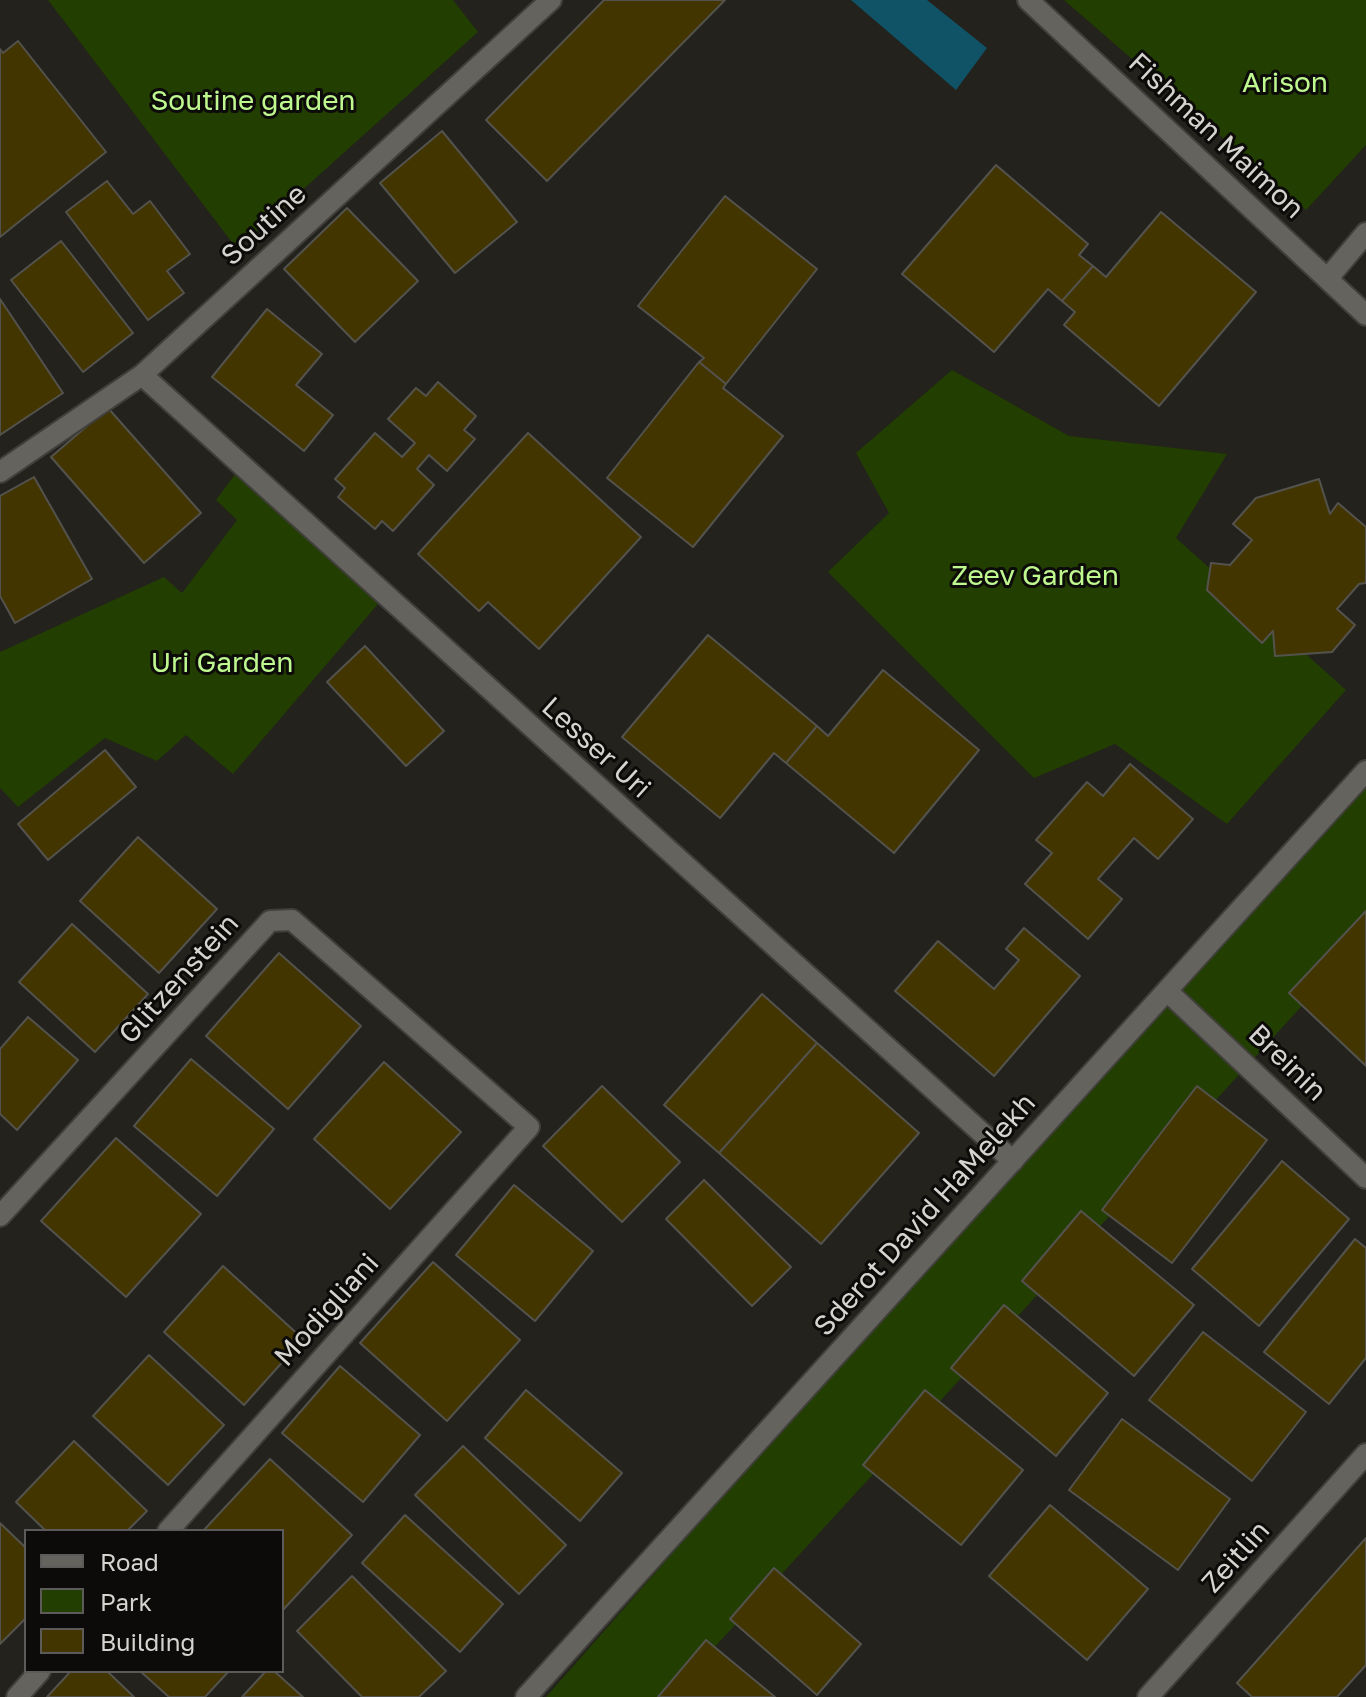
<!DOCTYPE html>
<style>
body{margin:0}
#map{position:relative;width:1366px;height:1697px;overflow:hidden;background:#23221d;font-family:"Golos Text",sans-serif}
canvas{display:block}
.legend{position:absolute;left:24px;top:1529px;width:260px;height:144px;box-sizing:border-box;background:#0c0b09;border:2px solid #5c5b59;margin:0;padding:10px 14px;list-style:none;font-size:24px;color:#d5d4d1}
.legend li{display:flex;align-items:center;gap:16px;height:40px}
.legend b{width:40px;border:2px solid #5c5b59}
</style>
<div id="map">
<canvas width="1366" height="1697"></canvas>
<ul class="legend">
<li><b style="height:10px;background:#64635d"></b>Road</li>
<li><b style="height:22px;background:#223e00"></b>Park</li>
<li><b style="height:22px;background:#423500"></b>Building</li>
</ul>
</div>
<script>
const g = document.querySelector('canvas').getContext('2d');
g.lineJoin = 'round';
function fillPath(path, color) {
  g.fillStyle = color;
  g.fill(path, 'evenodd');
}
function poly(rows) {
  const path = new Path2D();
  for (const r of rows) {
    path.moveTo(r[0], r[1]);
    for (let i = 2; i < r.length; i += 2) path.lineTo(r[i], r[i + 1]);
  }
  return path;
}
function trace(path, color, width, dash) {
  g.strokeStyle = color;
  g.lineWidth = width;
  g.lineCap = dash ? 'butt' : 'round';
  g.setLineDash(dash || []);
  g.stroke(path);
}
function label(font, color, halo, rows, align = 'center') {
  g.font = font + ' "Golos Text",sans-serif';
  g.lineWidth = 6;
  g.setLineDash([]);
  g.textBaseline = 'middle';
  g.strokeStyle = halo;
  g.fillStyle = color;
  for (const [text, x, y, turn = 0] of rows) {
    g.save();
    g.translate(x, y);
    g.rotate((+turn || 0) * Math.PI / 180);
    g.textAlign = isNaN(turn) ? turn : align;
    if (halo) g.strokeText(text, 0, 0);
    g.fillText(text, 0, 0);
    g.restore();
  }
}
fillPath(poly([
 [48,0,453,0,478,32,237,249],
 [1064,0,1366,0,1366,145,1306,210],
 [952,370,1069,436,1227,454,1176,538,1346,690,1227,824,1115,744,1034,778,828,572,889,513,856,453],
 [236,473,378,604,233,774,186,735,157,761,105,738,18,807,0,788,0,652,164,577,182,593,237,520,216,500],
 [1366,772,1366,936,669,1697,546,1697,1191,964]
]), '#223e00');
fillPath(poly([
 [851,0,927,0,987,48,956,90]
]), '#105366');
const building = poly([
 [604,0,725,0,547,181,486,120,604,0],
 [18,41,106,152,0,237,0,49,3,53,18,41],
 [442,131,517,222,455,273,380,183,442,131],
 [996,165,1088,244,1079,255,1093,266,1062,301,1048,289,994,352,902,274,996,165],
 [107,181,133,214,150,201,190,254,167,271,184,293,148,320,66,212,107,181],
 [725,196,817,269,726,384,699,362,704,358,638,306,725,196],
 [347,208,418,281,355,342,284,269,347,208],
 [1161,212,1256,292,1159,406,1064,325,1075,312,1062,301,1093,266,1106,277,1161,212],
 [61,241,133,333,83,372,11,280,61,241],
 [0,299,63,393,0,435,0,299],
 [267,309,322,354,296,385,333,415,304,451,212,377,267,309],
 [699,362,726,384,723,388,783,436,693,547,607,478,699,362],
 [438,382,476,416,464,430,475,439,447,471,429,455,417,469,434,485,393,531,382,521,375,529,338,497,345,488,335,479,375,433,402,457,415,443,388,419,416,388,426,396,438,382],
 [108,408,201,513,144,563,51,457,108,408],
 [528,433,641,537,539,649,488,602,479,611,418,554,528,433],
 [34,477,92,579,15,623,0,596,0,496,34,477],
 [1319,479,1330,514,1338,503,1366,527,1366,583,1359,584,1337,609,1355,625,1332,652,1275,656,1273,631,1262,643,1207,590,1211,563,1230,565,1252,540,1233,524,1256,498,1319,479],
 [708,635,817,726,786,763,774,753,720,818,622,737,708,635],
 [365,646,444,731,406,766,327,682,365,646],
 [883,670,979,750,894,853,786,763,817,726,828,736,883,670],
 [105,750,136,787,48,860,18,824,105,750],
 [1130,764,1193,819,1158,859,1134,838,1098,879,1122,899,1088,939,1025,884,1052,853,1036,840,1087,782,1103,796,1130,764],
 [138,837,217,909,159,973,80,901,138,837],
 [1366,911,1366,1066,1289,993,1366,911],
 [72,924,148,994,95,1052,19,982,72,924],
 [1024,928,1080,976,994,1076,895,991,938,941,994,989,1019,960,1006,949,1024,928],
 [279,953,361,1026,288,1109,206,1036,279,953],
 [762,994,817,1043,719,1153,664,1105,762,994],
 [28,1017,78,1060,17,1130,0,1114,0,1049,28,1017],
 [817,1043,919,1133,821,1244,719,1153,817,1043],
 [191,1059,274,1129,217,1196,134,1126,191,1059],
 [384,1062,461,1132,390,1209,314,1139,384,1062],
 [602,1086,680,1162,622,1222,543,1146,602,1086],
 [1197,1086,1267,1140,1172,1263,1102,1210,1197,1086],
 [116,1138,201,1214,126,1297,41,1221,116,1138],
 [1282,1161,1349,1219,1259,1326,1192,1269,1282,1161],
 [704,1180,791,1267,752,1306,666,1219,704,1180],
 [514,1185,593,1251,535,1321,456,1255,514,1185],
 [1081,1211,1194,1305,1134,1376,1022,1281,1081,1211],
 [1355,1239,1366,1248,1366,1358,1329,1404,1264,1352,1355,1239],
 [433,1262,520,1340,447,1421,360,1343,433,1262],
 [223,1266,303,1339,244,1405,164,1332,223,1266],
 [1004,1305,1108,1393,1056,1456,951,1368,1004,1305],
 [1203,1332,1306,1412,1252,1481,1149,1400,1203,1332],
 [149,1355,224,1425,168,1485,93,1416,149,1355],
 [340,1366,420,1435,363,1502,282,1433,340,1366],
 [526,1390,622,1473,580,1521,485,1438,526,1390],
 [925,1390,1023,1470,961,1545,863,1465,925,1390],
 [1122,1419,1230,1499,1178,1570,1069,1490,1122,1419],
 [74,1441,147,1511,127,1531,46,1531,16,1502,74,1441],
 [463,1446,566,1545,519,1594,415,1495,463,1446],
 [270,1459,352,1535,282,1611,282,1531,203,1531,270,1459],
 [1050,1505,1148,1589,1087,1660,989,1576,1050,1505],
 [405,1515,503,1604,460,1652,362,1563,405,1515],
 [0,1523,26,1548,26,1618,0,1644,0,1523],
 [1366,1538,1366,1665,1337,1697,1252,1697,1237,1683,1366,1538],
 [774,1568,861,1644,817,1695,730,1619,774,1568],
 [352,1576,446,1671,419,1697,362,1697,297,1631,352,1576],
 [706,1640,775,1697,658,1697,706,1640],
 [71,1671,107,1671,134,1697,47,1697,71,1671],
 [140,1671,229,1671,205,1697,169,1697,140,1671],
 [266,1671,274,1671,303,1697,242,1697,266,1671]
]);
fillPath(building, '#423500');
trace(building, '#54524d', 2);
const minor = poly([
 [1028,0,1366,315],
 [1328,278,1366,233],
 [142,375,1013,1161],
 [0,472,142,375,551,0],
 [1167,991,1366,1178],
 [0,1216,270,921,292,920,529,1127,168,1531],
 [17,1697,40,1671],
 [1148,1697,1366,1454]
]);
const tertiary = poly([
 [526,1697,1366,771]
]);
trace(minor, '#403f3c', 24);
trace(tertiary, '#403f3c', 24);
trace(minor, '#64635d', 20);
trace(tertiary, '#64635d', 20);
label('28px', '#bef88f', '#0c0b09', [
 ["Arison",1285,83],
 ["Soutine garden",253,101],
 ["Zeev Garden",1035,576],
 ["Uri Garden",222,663]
]);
label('28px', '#d5d4d1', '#0c0b09', [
 ["Fishman Maimon",1216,136,43],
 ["Soutine",264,225,-43],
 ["Lesser Uri",596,748,42],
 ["Glitzenstein",179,979,-48],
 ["Breinin",1287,1063,44],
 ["Sderot David HaMelekh",925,1215,-48],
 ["Modigliani",327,1310,-48],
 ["Zeitlin",1236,1557,-48]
]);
</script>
